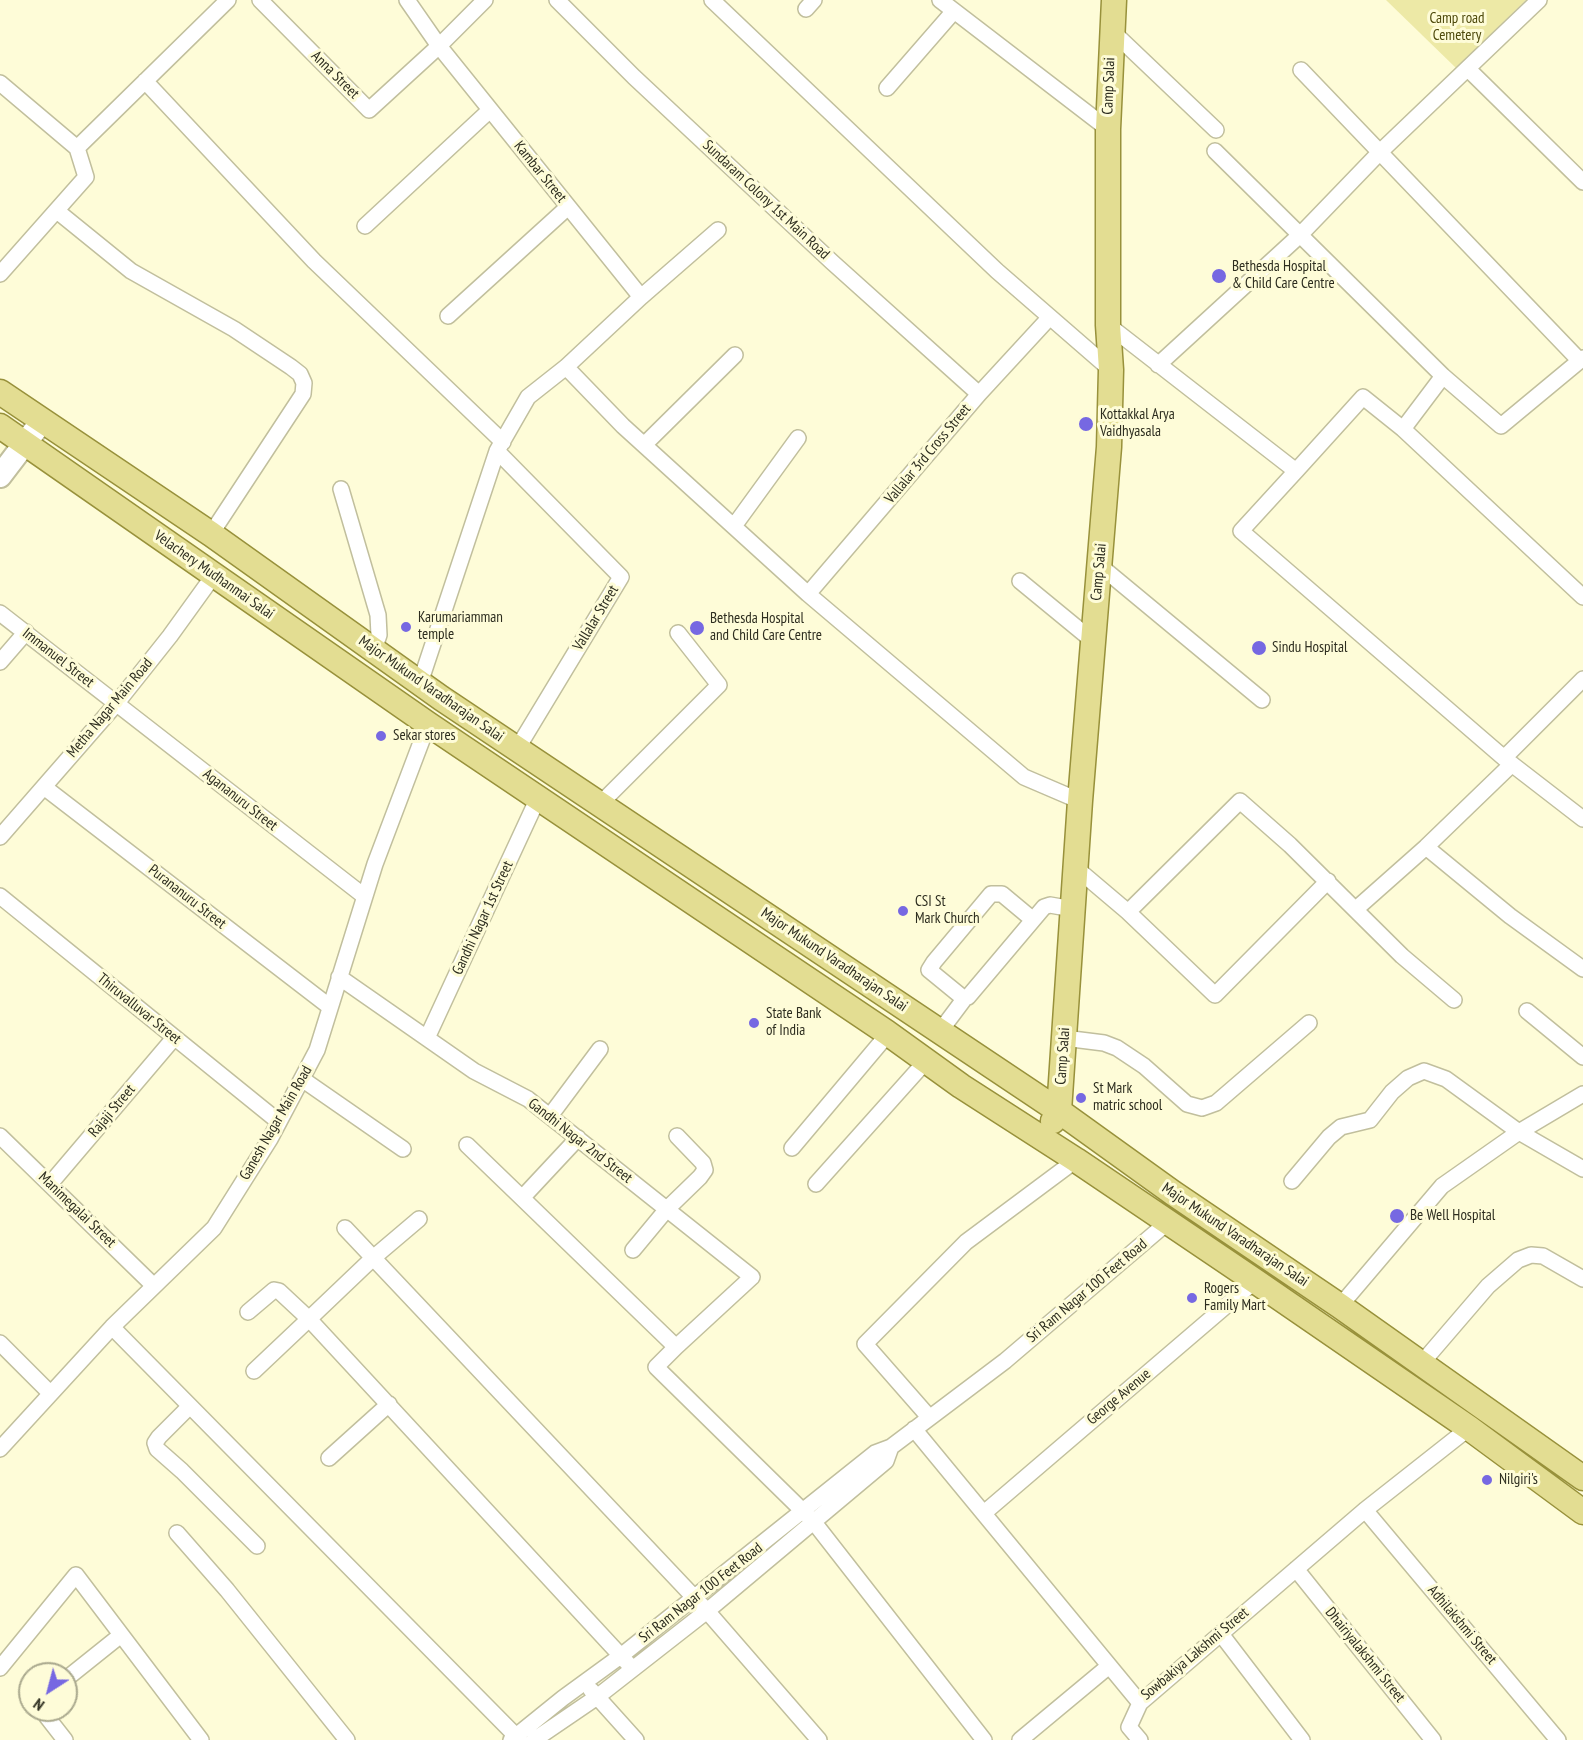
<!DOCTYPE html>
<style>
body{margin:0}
#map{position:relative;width:1583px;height:1740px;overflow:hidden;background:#fefcd8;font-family:"PT Sans Narrow",sans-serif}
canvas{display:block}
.north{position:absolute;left:18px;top:1662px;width:60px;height:60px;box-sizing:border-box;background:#fefcd8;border:2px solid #aaa98e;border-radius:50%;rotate:216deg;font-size:16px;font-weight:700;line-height:24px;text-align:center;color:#2d2d1f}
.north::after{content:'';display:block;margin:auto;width:21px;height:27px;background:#7668e2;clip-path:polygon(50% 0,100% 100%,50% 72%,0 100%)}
</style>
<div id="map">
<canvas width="1583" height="1740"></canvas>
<div class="north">N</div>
</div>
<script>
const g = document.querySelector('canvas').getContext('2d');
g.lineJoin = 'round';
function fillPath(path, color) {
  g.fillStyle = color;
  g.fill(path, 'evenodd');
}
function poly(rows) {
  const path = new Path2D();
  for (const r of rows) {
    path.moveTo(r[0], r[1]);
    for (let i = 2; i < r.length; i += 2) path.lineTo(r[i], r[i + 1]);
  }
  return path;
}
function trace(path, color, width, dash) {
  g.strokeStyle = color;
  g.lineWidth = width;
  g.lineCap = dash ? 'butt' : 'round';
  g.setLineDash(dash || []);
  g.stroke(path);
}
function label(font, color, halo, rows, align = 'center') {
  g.font = font + ' "PT Sans Narrow",sans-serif';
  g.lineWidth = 6;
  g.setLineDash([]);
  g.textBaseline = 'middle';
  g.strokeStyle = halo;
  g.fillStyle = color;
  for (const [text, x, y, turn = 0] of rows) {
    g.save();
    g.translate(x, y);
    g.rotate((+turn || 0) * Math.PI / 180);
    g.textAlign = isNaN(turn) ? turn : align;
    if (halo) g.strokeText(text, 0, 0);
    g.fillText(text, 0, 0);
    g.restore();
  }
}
fillPath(poly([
 [1386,0,1526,0,1456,68]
]), '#ede9a6');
const street = poly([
 [260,0,369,110,439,46,485,0],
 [407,0,439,46,641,297],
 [557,0,634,77,832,262,979,394],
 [712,0,997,271,1111,370],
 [940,0,1108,129],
 [806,9,814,0],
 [1112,31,1216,130],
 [1468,69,1583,182],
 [1301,70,1580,361],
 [145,81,314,261,503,442],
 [0,83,77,148,86,177,0,274],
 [887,88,954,11],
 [77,148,228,0],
 [1215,151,1443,376,1501,426,1583,358],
 [57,211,131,271,234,329,291,367,300,374,304,383,303,394,211,534],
 [365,226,490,110],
 [448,316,568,207],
 [1108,325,1296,471,1363,397,1403,429,1583,597],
 [1158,365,1300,235,1380,152,1539,0],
 [566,367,623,426,808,594,1024,777,1080,801],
 [1403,429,1443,376],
 [645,444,735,355],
 [497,451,621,577,517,749],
 [1296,471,1241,531,1504,758,1583,819],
 [341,489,378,615,379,635,374,650],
 [734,526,798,438],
 [1099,565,1262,700],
 [1020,581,1093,641],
 [808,594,979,394,1050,317],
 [0,613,364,896],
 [0,662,26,632],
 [420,683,497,451,528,397,566,367,641,297,718,230],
 [1504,758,1583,679],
 [44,787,330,1007],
 [600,804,719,685,678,633],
 [0,837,116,704,170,636,214,575],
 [1426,847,1510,916,1583,969],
 [1076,868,1128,912,1215,995,1328,881],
 [0,896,279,1122],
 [1356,909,1426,847,1512,764],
 [1128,912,1240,801,1290,845,1402,956,1454,1000],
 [1032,919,1002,894,991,894,934,962,929,970,962,997,968,997,1044,907,1050,905,1073,909],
 [339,977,474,1071,528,1099,752,1277,676,1347],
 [1527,1011,1583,1057],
 [941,1030,965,998],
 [427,1038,538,798],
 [1064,1038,1104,1043,1117,1048,1144,1066,1187,1104,1202,1108,1216,1103,1309,1023],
 [302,1079,403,1149],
 [550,1116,600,1049],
 [0,1136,153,1285],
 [578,1138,522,1198,676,1347,656,1367,813,1521,984,1740],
 [467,1145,522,1198],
 [792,1148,888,1034],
 [1292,1181,1329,1137,1341,1127,1370,1120,1392,1092,1408,1078,1424,1071,1446,1079,1519,1132,1583,1169],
 [50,1184,174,1038],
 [816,1184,926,1061],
 [419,1219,373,1258,309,1319,633,1669],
 [345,1228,707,1611,819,1740],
 [633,1250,667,1209,700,1177,705,1170,703,1163,677,1136],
 [1340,1306,1442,1186,1519,1132,1583,1094],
 [248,1312,274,1290,279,1291,309,1319,254,1371],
 [112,1327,520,1740],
 [0,1343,50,1393],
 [1421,1364,1488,1286,1518,1260,1531,1255,1543,1256,1583,1279],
 [190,1406,159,1437,155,1443,157,1449,182,1471,257,1546],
 [929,1417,865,1344,966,1242,1076,1160],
 [914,1429,1140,1703,1365,1510,1469,1428],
 [0,1449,112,1327,214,1228,270,1139,317,1050,375,864,428,724],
 [329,1458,389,1404],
 [1365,1510,1558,1740],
 [984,1513,1255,1281],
 [177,1533,227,1590,347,1740],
 [1296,1569,1433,1740],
 [1221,1634,1302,1740],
 [0,1668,76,1575,201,1740],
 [66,1679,121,1635],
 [591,1690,636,1740],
 [1140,1703,1129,1727,1140,1740],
 [46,1710,47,1717,65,1740],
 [511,1740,563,1698,622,1655,875,1453,891,1447,1005,1361,1168,1222],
 [534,1740,597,1697,707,1611,886,1461,891,1447],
 [1020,1740,1109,1666]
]);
const secondary = poly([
 [0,476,42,421]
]);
const primary = poly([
 [0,392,211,534,441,698,1059,1111,1173,1193,1340,1306,1583,1478],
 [0,426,428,724,886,1032,961,1086,1076,1160,1255,1281,1469,1428,1583,1512],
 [1053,1121,1059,1111,1080,801,1109,447,1111,370,1108,325,1108,129,1114,0]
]);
trace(street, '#c1bf9d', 18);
trace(secondary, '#c1bf9d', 26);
trace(primary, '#98913b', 27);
trace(street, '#fff', 15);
trace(secondary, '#fff', 22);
trace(primary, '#e3dd92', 24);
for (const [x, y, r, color] of [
 [1219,276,8,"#7668e2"],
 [1086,424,8,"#7668e2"],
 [406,627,6,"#7668e2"],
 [697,628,8,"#7668e2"],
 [1259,648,8,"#7668e2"],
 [381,736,6,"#7668e2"],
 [903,911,6,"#7668e2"],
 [754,1023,6,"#7668e2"],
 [1081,1098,6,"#7668e2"],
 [1397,1216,8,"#7668e2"],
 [1192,1298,6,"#7668e2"],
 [1487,1480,6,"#7668e2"]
]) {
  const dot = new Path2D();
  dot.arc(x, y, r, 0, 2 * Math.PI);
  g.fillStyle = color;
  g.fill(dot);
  trace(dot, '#fefcd8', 2);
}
label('15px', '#4e4a0c', '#fefcd8', [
 ["Camp road",1457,19],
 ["Cemetery",1457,36]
]);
label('15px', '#2d2d1f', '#fefcd8', [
 ["Anna Street",335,75,45],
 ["Camp Salai",1109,86,-88],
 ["Kambar Street",540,172,51],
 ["Sundaram Colony 1st Main Road",766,200,43],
 ["Vallalar 3rd Cross Street",928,454,-50],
 ["Camp Salai",1099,572,-85],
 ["Velachery Mudhanmai Salai",214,575,35],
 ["Vallalar Street",596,618,-59],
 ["Immanuel Street",58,658,38],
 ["Major Mukund Varadharajan Salai",431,689,35],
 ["Metha Nagar Main Road",110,708,-50],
 ["Agananuru Street",240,800,38],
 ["Purananuru Street",187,897,38],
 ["Gandhi Nagar 1st Street",483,918,-65],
 ["Major Mukund Varadharajan Salai",834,960,34],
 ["Thiruvalluvar Street",139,1009,39],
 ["Camp Salai",1063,1056,-86],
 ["Rajaji Street",112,1111,-50],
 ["Ganesh Nagar Main Road",276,1123,-60],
 ["Gandhi Nagar 2nd Street",580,1141,38],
 ["Manimegalai Street",77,1210,44],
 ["Major Mukund Varadharajan Salai",1235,1235,34],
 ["Sri Ram Nagar 100 Feet Road",1087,1291,-40],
 ["George Avenue",1119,1397,-40],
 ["Sri Ram Nagar 100 Feet Road",701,1593,-38],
 ["Adhilakshmi Street",1462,1625,50],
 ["Sowbakiya Lakshmi Street",1195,1654,-40],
 ["Dhairiyalakshmi Street",1365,1655,51]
]);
label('15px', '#2d2d1f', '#fefcd8', [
 ["Bethesda Hospital",1232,267],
 ["& Child Care Centre",1232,284],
 ["Kottakkal Arya",1100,415],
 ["Vaidhyasala",1100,432],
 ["Karumariamman",418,618],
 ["temple",418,635],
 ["Bethesda Hospital",710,619],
 ["and Child Care Centre",710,636],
 ["Sindu Hospital",1272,648],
 ["Sekar stores",393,736],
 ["CSI St",915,902],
 ["Mark Church",915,919],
 ["State Bank",766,1014],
 ["of India",766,1031],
 ["St Mark",1093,1089],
 ["matric school",1093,1106],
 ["Be Well Hospital",1410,1216],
 ["Rogers",1204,1289],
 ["Family Mart",1204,1306],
 ["Nilgiri's",1499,1480]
], 'left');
</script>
